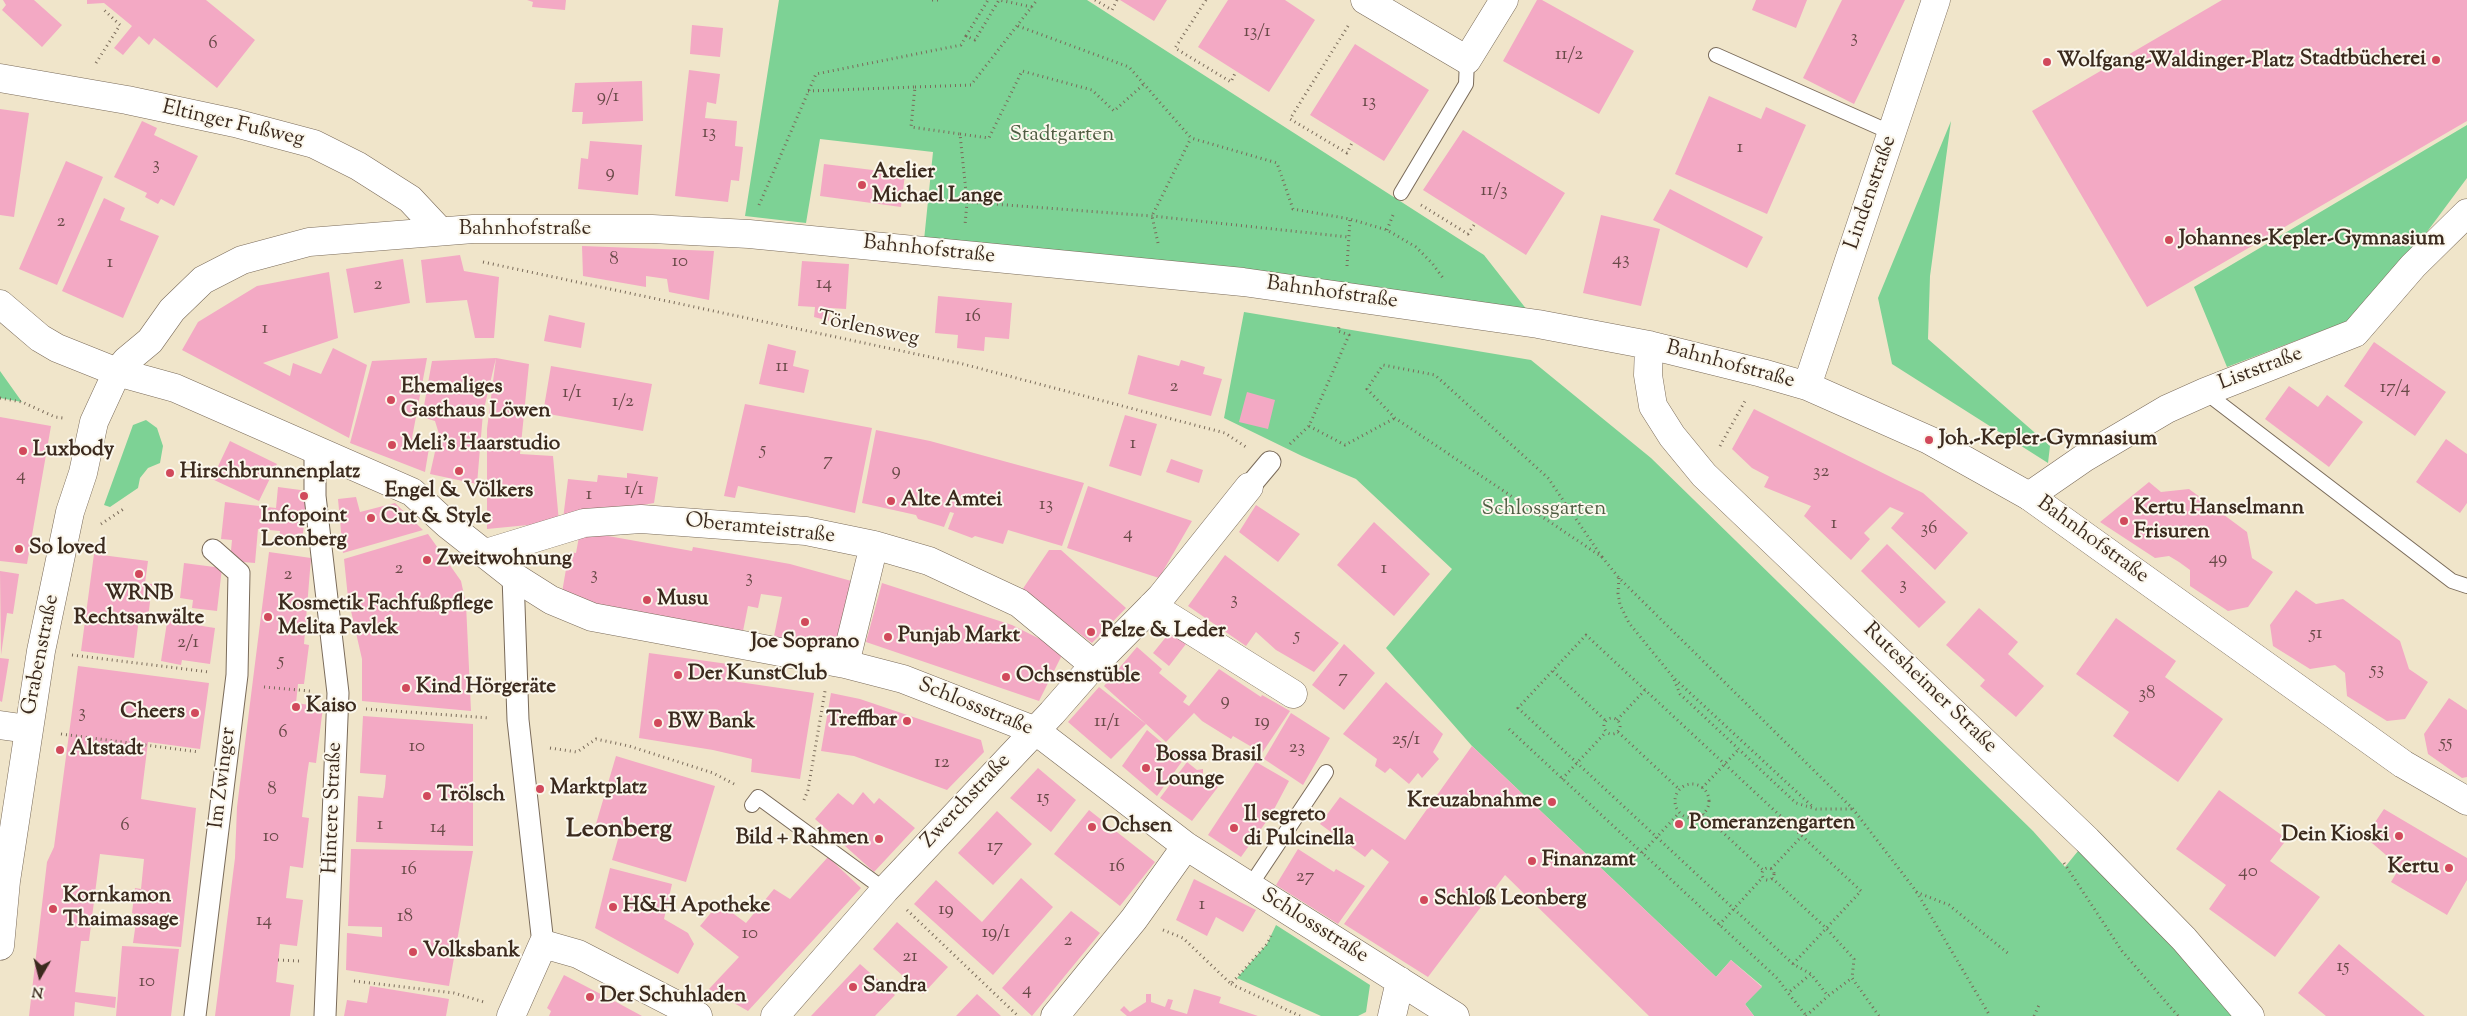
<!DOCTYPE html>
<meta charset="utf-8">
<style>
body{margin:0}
#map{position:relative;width:2467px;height:1016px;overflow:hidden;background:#f0e5ca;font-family:"Sorts Mill Goudy",serif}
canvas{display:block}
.north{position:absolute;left:15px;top:951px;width:50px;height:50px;-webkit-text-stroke:4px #fbf7ec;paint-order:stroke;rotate:188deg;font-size:14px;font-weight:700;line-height:20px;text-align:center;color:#3b2a1e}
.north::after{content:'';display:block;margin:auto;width:18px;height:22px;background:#3b2a1e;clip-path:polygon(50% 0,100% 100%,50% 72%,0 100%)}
</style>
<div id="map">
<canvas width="2467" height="1016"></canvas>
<div class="north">N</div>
</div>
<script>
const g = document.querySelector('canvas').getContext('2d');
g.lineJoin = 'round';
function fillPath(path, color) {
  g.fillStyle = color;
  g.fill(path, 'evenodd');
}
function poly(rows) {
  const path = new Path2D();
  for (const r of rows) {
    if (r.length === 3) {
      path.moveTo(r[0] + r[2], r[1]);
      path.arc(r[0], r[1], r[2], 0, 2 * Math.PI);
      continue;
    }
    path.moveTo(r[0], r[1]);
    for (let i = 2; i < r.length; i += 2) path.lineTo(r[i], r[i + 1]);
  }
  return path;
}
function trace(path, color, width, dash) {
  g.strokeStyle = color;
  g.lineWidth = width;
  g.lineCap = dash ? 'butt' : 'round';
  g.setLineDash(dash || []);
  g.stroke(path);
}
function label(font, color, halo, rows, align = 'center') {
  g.font = font + ' "Sorts Mill Goudy",serif';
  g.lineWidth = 4;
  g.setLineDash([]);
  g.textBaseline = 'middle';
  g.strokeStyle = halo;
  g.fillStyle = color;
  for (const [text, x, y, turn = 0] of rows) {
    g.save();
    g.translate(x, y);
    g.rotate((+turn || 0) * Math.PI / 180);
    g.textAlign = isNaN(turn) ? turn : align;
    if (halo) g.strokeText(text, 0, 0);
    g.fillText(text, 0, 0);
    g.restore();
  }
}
fillPath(poly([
 [779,0,1087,0,1484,255,1538,324,923,250,933,152,820,139,806,223,745,216],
 [1951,121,1930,276,1928,339,2050,446,2048,463,1892,364,1878,298],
 [2467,125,2467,178,2366,314,2227,367,2194,287],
 [1244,312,1531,360,1651,458,2033,831,2065,867,2087,840,2250,1016,1754,1016,1745,1004,1762,986,1731,960,1716,977,1472,746,1386,648,1452,569,1356,479,1302,456,1224,418],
 [0,371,22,402,0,398],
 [146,420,157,428,163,446,160,463,148,468,140,478,138,488,110,507,104,505,133,425],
 [1276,925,1370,985,1366,1012,1358,1016,1321,1016,1237,978,1267,944]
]), '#7dd295');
fillPath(poly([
 [3,0,34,0,62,25,42,47,2,10,6,5],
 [87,0,206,0,255,40,217,88,154,38,149,45,139,36,123,55,114,48,132,26,104,3,87,4],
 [527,0,566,0,565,10,532,7,533,2],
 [1120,0,1167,0,1154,21],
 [1228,0,1285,0,1315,20,1269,92,1198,47],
 [1537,0,1542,0,1634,51,1599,114,1503,61],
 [1756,0,1807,0,1796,28,1752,10],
 [1842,0,1905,0,1854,104,1803,78],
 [2222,0,2467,0,2467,121,2147,307,2032,111],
 [692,25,723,28,720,57,690,54],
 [1355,44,1429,90,1384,161,1310,115],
 [689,70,720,74,716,104,707,102,705,118,737,121,735,146,743,147,739,181,731,180,728,202,675,196],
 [642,81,643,121,582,124,583,112,572,112,575,83],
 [1709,96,1761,119,1766,107,1806,125,1767,214,1675,174],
 [0,109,29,113,14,217,0,215],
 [142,121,157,128,154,135,198,156,174,206,161,199,158,204,145,197,147,193,114,177],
 [1463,130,1565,193,1526,255,1423,190],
 [590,141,642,145,638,195,578,189,581,158,588,159],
 [66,161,103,177,57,285,19,269],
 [824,164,905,174,901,207,820,196],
 [1670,189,1763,237,1747,268,1653,220],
 [104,198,125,208,120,220,159,236,123,318,62,291],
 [1601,215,1660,229,1641,306,1583,293],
 [582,246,714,251,709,300,669,292,667,279,646,276,646,287,583,276],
 [460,255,464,271,499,277,494,338,475,338,467,300,426,303,421,260],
 [403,259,410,303,354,313,346,269],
 [802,261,849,264,846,309,830,308,829,321,814,317,815,307,798,306],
 [329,272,338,338,263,363,290,376,293,363,321,374,333,348,367,365,349,438,182,350,198,322,257,286],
 [938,296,1012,303,1009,339,985,337,984,351,957,348,958,335,935,333],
 [549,315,585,323,581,348,544,341],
 [2374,342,2446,392,2415,436,2344,386],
 [768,344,796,351,793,366,809,370,804,393,759,384],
 [1138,355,1179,366,1181,360,1205,367,1203,374,1222,379,1211,416,1128,394],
 [427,358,412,438,429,448,425,472,350,443,372,361],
 [496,358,483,413,477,484,430,474,439,434,435,421,422,417,432,361],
 [496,358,529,364,520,454,553,456,559,522,487,529,487,429],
 [551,366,652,384,643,431,543,413],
 [2289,386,2318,407,2327,395,2363,422,2329,467,2265,419],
 [1247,392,1275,400,1268,429,1239,422],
 [745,404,872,428,855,513,738,486,735,498,724,496],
 [1754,409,1923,493,1968,533,1935,570,1891,528,1904,513,1890,507,1864,533,1870,539,1851,560,1804,516,1811,506,1764,487,1769,477,1752,468,1732,449],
 [1125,415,1157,424,1141,476,1109,466],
 [0,417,51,426,27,564,0,561],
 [876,430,930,441,1084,483,1062,546,1008,530,1003,544,975,536,972,538,948,529,954,513,950,512,944,527,918,519,916,515,862,503],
 [2446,439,2467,454,2467,503,2460,513,2416,482],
 [230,441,277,464,259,501,212,479],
 [1171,459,1203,470,1199,483,1166,472],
 [627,473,658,477,654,503,563,519,568,479,597,482,598,475,627,478],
 [2149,482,2161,492,2189,489,2247,532,2252,558,2273,572,2248,607,2228,611,2190,586,2190,570,2179,562,2169,556,2155,558,2100,522],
 [1088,486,1192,521,1159,578,1067,548],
 [278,487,308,491,302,542,279,539,280,531,258,529,255,563,230,561,232,540,221,539,225,502,276,508],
 [356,497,360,512,395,503,423,530,343,553,338,499],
 [1256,505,1300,534,1278,562,1239,532],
 [1374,522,1430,574,1394,616,1337,565],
 [580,531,692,551,693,547,717,551,790,564,855,582,838,651,774,636,782,597,761,594,758,608,748,606,743,631,561,598,569,552,576,553],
 [428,534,461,581,466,604,471,711,362,701,362,659,348,598,344,559],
 [1887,544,1946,602,1919,628,1861,571],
 [1049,550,1061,550,1126,608,1092,643,1022,590],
 [269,552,311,558,304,644,309,645,304,684,298,684,296,703,323,707,316,763,309,762,307,775,302,817,309,818,303,868,290,866,286,898,303,900,297,946,280,944,276,982,294,985,290,1016,215,1016,235,858,237,807],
 [94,554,148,561,145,583,152,584,148,619,139,618,134,658,81,651],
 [1225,555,1339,643,1314,672,1276,650,1256,632,1246,646,1188,606],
 [184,563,222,568,217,611,192,608,193,600,180,598],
 [0,571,19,574,13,614,7,613,1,655],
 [882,583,1012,625,1064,651,1039,701,866,642],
 [2296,590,2316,604,2343,599,2400,641,2409,669,2428,682,2405,719,2387,721,2347,696,2345,673,2335,665,2310,669,2273,646,2270,625],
 [1979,608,2018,642,2008,654,2044,686,2016,717,1980,686,1985,680,1946,645],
 [168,616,190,619,196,625,215,628,210,664,182,660,181,665,161,661],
 [2116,618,2176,661,2165,677,2223,719,2178,782,2113,736,2129,712,2076,674],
 [1170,632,1186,644,1169,666,1153,653],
 [1344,644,1375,673,1344,710,1312,685],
 [1137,647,1162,669,1159,673,1187,696,1183,702,1189,706,1219,669,1261,697,1262,695,1290,711,1262,753,1233,736,1231,739,1202,721,1194,713,1166,742,1104,686],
 [649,653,728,664,725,680,814,693,800,779,751,772,752,759,713,750,639,738],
 [0,658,9,659,2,702,0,701],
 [78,666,209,683,200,749,148,742,141,799,196,808,181,947,133,943,137,915,132,913,135,888,141,889,144,859,100,854,89,941,81,941,75,992,116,997,115,1008,75,1002,74,1016,29,1016,47,862,54,847],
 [1386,682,1443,734,1433,752,1439,759,1422,778,1418,773,1409,784,1390,768,1385,773,1375,766,1377,759,1343,734],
 [1099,687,1146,724,1111,759,1068,722],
 [831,693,860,699,981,740,984,752,947,790,854,756,821,751],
 [2449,698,2467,710,2467,777,2462,778,2428,754,2424,734],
 [1291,713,1330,738,1303,785,1264,759],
 [363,716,473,724,473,846,356,842,358,796,383,798,385,787,386,775,360,773],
 [1147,730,1183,760,1157,796,1122,766],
 [1472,746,1716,977,1731,960,1762,987,1745,1004,1754,1016,1649,1016,1505,875,1428,977,1344,924,1389,862,1372,849,1365,857,1320,824,1340,797,1405,840],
 [616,756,715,786,686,882,612,860,620,832,596,824],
 [1187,762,1197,770,1203,769,1203,775,1218,787,1192,821,1160,798],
 [1256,762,1289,781,1271,815,1241,857,1208,835],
 [1038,768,1076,800,1051,832,1010,798],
 [2219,790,2287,839,2270,861,2320,897,2275,957,2209,909,2226,885,2176,849],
 [863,792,874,804,879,798,915,828,874,872,815,819,838,793,853,805],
 [2384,809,2467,858,2467,880,2447,915,2391,882,2400,867,2365,837],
 [1089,810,1155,862,1120,906,1054,854],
 [997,811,1032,844,993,885,958,853],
 [351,849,473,851,449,986,346,970,347,933,382,937,382,927,348,926],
 [1298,849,1334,872,1336,869,1365,886,1338,924,1276,885],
 [828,857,861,888,748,1011,709,989,739,957,700,926,719,903,746,923,774,889,790,899],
 [610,868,672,884,664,919,688,933,694,944,678,974,595,928],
 [1021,878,1053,907,993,975,914,904,936,880,982,922],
 [1194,879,1256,910,1243,932,1216,917,1207,936,1176,920],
 [1071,911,1100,933,1032,1016,1002,988],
 [897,922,948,967,923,994,873,949],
 [2339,944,2425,1016,2326,1016,2298,993],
 [122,946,179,949,171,1016,116,1016],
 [860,964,895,995,875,1016,811,1016],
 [564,975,618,1003,642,1016,549,1016,551,1011,547,1008],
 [370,986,449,999,446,1016,344,1016,347,1000,367,1003],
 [1194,989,1221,997,1219,1003,1258,1016,1127,1016,1120,1010,1124,1006,1130,1012,1146,1002,1146,994,1151,994,1151,1002,1165,1007,1168,999,1173,1000,1170,1009,1187,1014],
 [977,994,1001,1016,956,1016]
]), '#f3a9c4');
const service = poly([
 [1716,55,1892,133],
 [1401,193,1466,84,1467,60],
 [2205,392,2452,581,2467,586],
 [752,805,758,797,885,890],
 [1250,886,1326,772]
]);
const pedestrian = poly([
 [315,452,315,496,338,693,325,1016],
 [1249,487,1270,462],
 [513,576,518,720,543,944],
 [195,1016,237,675,239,573,213,550]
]);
const minor = poly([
 [1365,0,1467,60,1504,0],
 [0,78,127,100,235,123,314,144,358,166,410,199,440,231],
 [117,372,175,388,412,492,447,524,513,576,551,600,592,617,845,664,903,679,1036,731,1186,846,1455,1016],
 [2029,496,2084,458,2167,409,2205,392,2355,333,2413,266,2467,213],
 [486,553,584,523,641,519,806,531,874,545,929,561,1019,603,1094,665],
 [1152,606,1293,694],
 [845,664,874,545],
 [0,725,28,729],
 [511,1016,543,944,578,954,698,1016],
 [775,1016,885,890,1052,713,1094,665,1161,597,1249,487],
 [1055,1016,1134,919,1186,846],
 [1392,1016,1400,981]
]);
const tertiary = poly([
 [1649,345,1648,375,1653,406,1672,436,1704,475,2087,840,2184,939,2250,1016],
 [117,372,126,361,150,341,172,310,203,280,242,260,309,242,473,229,652,229,749,234,1243,282,1538,324,1649,345,1762,373,1807,386,1929,440,2029,496,2403,764,2467,801],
 [1807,386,1936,0]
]);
const secondary = poly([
 [0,304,40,338,57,348,117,372,94,422,83,473,70,512,41,651,6,881,0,946]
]);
trace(service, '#7a6b5a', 16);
trace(pedestrian, '#7a6b5a', 23);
trace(minor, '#7a6b5a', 29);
trace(tertiary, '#7a6b5a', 29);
trace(secondary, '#7a6b5a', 29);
trace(poly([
 [932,0,939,0],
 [1095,0,1112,10,1117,0],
 [1206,0,1175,48,1231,82,1236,71],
 [1018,26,1129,67,1191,138,1277,163,1293,209,1350,219,1387,230,1416,247,1432,263,1443,278],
 [1348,26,1290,119,1347,153,1353,141],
 [966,36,988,0],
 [96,63,120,25,103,9],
 [915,87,971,85,1037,0],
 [808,91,915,87,911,127,960,134,967,202,965,225],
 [960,134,989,138,1022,71,1092,90,1114,111,1145,83],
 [967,202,1152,216,1348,237],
 [759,205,816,74,961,45,966,36,975,40,999,0,1032,7],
 [1421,205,1468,234,1474,225],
 [1387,230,1393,215],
 [1158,243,1152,216,1191,138],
 [483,262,963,364,1225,433,1246,447],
 [1347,266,1350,219],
 [0,398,22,402,55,417,63,418],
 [1309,426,1345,445,1395,418],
 [1290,444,1309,426,1349,335,1338,331,1339,327],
 [1720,446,1745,401],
 [101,524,125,508],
 [1602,557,1548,478,1435,375,1383,365,1367,389,1395,418,1602,557,1619,578,1853,809,1916,891,1990,1016],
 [1619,578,1618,593,1620,605,1629,623,1673,677,1680,694,1796,803,1816,809,1853,809],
 [72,655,209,672],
 [1553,671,1606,721],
 [1675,679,1813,807],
 [264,687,310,691],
 [366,709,490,718],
 [1612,726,8],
 [1617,720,1645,690],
 [1509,729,1778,979,1788,993],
 [1618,732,1680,790],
 [61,734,199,752],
 [550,748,577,752,596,739,629,746,713,773,736,785],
 [1562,779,1606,732],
 [1692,801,17],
 [1702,788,1739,749],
 [804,800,808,790,825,691],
 [1703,814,1763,870],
 [1642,853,1679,813],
 [2064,863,2122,951,2178,1016],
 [1768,874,6],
 [1771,869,1802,836],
 [1772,878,1826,928,1854,959,1852,978,1879,1016],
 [1916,892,1949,905,2010,955],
 [907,910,1018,1016],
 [1719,925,1763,877],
 [1163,930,1183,938,1231,984,1267,944,1271,936],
 [278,960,299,961],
 [1793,964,1861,891,1586,635,1518,708,1793,964,1811,974,1828,996,1852,978],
 [354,981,454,993,484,1002],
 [1231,984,1300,1016],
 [1805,1014,1788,993,1811,974],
 [1806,1016,1828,996],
 [2034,1016,2039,1005]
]), '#7a6b5a', 3, [1, 4]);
trace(service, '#fff', 14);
trace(pedestrian, '#fff', 21);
trace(minor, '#fff', 28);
trace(tertiary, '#fff', 28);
trace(secondary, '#fff', 28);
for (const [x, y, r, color] of [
 [2436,60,5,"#d1495b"],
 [2047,62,5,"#d1495b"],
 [862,185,5,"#d1495b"],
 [2169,240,5,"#d1495b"],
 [391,400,5,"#d1495b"],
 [1929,440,5,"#d1495b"],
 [392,445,5,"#d1495b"],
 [23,451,5,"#d1495b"],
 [459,471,5,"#d1495b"],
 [170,473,5,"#d1495b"],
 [304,496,5,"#d1495b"],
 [891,501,5,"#d1495b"],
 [371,518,5,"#d1495b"],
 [2124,521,5,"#d1495b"],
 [19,549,5,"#d1495b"],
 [427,560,5,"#d1495b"],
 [139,574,5,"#d1495b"],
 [647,600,5,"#d1495b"],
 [268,617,5,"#d1495b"],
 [805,622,5,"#d1495b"],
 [1091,632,5,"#d1495b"],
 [888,637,5,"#d1495b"],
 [678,675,5,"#d1495b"],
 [1006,677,5,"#d1495b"],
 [406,688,5,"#d1495b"],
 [296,707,5,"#d1495b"],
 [195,713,5,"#d1495b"],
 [907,721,5,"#d1495b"],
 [658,723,5,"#d1495b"],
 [60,750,5,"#d1495b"],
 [1146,768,5,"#d1495b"],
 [540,789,5,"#d1495b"],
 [427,796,5,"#d1495b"],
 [1552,802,5,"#d1495b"],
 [1679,824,5,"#d1495b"],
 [1092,827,5,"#d1495b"],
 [1234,828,5,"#d1495b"],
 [2399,836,5,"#d1495b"],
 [879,839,5,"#d1495b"],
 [1532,861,5,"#d1495b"],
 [2449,868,5,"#d1495b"],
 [1424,900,5,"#d1495b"],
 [613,907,5,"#d1495b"],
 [53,909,5,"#d1495b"],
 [413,952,5,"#d1495b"],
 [853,987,5,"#d1495b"],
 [590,997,5,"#d1495b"]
]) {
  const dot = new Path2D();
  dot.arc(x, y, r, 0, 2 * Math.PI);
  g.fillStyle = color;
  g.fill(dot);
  trace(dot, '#fbf7ec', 2);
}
label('19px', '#694a48', null, [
 ["13/1",1257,33],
 ["3",1854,39],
 ["6",213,45],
 ["11/2",1569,56],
 ["9/1",608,98],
 ["13",1369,103],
 ["13",709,134],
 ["1",1740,149],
 ["3",156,166],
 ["9",610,174],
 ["11/3",1494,192],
 ["2",61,223],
 ["8",614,261],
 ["43",1621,261],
 ["10",680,263],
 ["1",110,264],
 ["14",824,285],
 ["2",378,286],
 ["16",973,318],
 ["1",265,330],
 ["11",782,368],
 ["2",1174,388],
 ["17/4",2395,389],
 ["1/1",572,394],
 ["1/2",623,403],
 ["1",1133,445],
 ["5",763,451],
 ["7",828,462],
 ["9",896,472],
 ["32",1821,473],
 ["4",21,477],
 ["1/1",634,491],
 ["1",589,496],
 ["13",1046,506],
 ["1",1834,525],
 ["36",1929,530],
 ["4",1128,535],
 ["49",2218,560],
 ["2",399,570],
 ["1",1384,570],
 ["2",288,576],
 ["3",594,576],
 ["3",749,579],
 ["3",1903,586],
 ["3",1234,601],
 ["51",2316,635],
 ["5",1297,637],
 ["2/1",188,644],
 ["5",281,662],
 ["53",2377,671],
 ["7",1343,679],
 ["38",2147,695],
 ["9",1225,702],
 ["3",82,714],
 ["11/1",1107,723],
 ["19",1262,723],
 ["6",283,734],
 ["25/1",1406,741],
 ["55",2446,744],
 ["10",417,748],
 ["23",1297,749],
 ["12",942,764],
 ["8",272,791],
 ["15",1043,799],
 ["1",380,826],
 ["6",125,827],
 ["14",438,829],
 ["10",271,838],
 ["17",995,848],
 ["16",1117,868],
 ["16",409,871],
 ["40",2248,873],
 ["27",1305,878],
 ["1",1202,906],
 ["19",946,911],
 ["18",405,918],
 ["14",264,922],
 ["19/1",996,934],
 ["10",750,935],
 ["2",1068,942],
 ["21",910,958],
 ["15",2343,968],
 ["10",147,983],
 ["4",1027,991]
]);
label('bold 21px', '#3b2a1e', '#fbf7ec', [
 ["Stadtbücherei",2426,60,"right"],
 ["Wolfgang-Waldinger-Platz",2057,62],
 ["Atelier",872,173],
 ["Michael Lange",872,197],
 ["Johannes-Kepler-Gymnasium",2179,240],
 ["Ehemaliges",401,388],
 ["Gasthaus Löwen",401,412],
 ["Joh.-Kepler-Gymnasium",1939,440],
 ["Meli's Haarstudio",402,445],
 ["Luxbody",33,451],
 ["Hirschbrunnenplatz",180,473],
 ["Engel & Völkers",459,492,"center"],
 ["Alte Amtei",901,501],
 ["Kertu Hanselmann",2134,509],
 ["Frisuren",2134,533],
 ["Infopoint",304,517,"center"],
 ["Leonberg",304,541,"center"],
 ["Cut & Style",381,518],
 ["So loved",29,549],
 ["Zweitwohnung",437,560],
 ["WRNB",139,595,"center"],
 ["Rechtsanwälte",139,619,"center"],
 ["Musu",657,600],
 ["Kosmetik Fachfußpflege",278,605],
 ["Melita Pavlek",278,629],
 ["Pelze & Leder",1101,632],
 ["Punjab Markt",898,637],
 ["Joe Soprano",805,643,"center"],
 ["Der KunstClub",688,675],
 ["Ochsenstüble",1016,677],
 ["Kind Hörgeräte",416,688],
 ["Kaiso",306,707],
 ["Cheers",185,713,"right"],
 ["Treffbar",897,721,"right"],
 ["BW Bank",668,723],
 ["Altstadt",70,750],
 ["Bossa Brasil",1156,756],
 ["Lounge",1156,780],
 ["Marktplatz",550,789],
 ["Trölsch",437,796],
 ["Kreuzabnahme",1542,802,"right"],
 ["Il segreto",1244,816],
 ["di Pulcinella",1244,840],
 ["Pomeranzengarten",1689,824],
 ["Ochsen",1102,827],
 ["Dein Kioski",2389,836,"right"],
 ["Bild + Rahmen",869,839,"right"],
 ["Finanzamt",1542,861],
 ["Kertu",2439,868,"right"],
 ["Kornkamon",63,897],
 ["Thaimassage",63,921],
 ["Schloß Leonberg",1434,900],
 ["H&H Apotheke",623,907],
 ["Volksbank",423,952],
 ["Sandra",863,987],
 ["Der Schuhladen",600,997]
], 'left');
label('21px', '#3b2a1e', '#fbf7ec', [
 ["Eltinger Fußweg",233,125,13],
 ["Lindenstraße",1872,193,-71],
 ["Bahnhofstraße",525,230],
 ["Bahnhofstraße",929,251,6],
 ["Bahnhofstraße",1332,294,8],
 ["Törlensweg",868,330,12],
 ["Bahnhofstraße",1730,366,15],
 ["Liststraße",2261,370,-21],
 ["Oberamteistraße",760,530,6],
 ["Bahnhofstraße",2092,541,36],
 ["Grabenstraße",42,655,-79],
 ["Rutesheimer Straße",1929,689,44],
 ["Schlossstraße",975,708,22],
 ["Im Zwinger",224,778,-83],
 ["Zwerchstraße",967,802,-47],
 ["Hintere Straße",334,808,-88],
 ["Schlossstraße",1314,927,32]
]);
label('21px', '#4f5c42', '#fbf7ec', [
 ["Stadtgarten",1062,136],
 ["Schlossgarten",1544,510]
]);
label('bold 26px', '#3b2a1e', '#fbf7ec', [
 ["Leonberg",619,832]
]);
</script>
